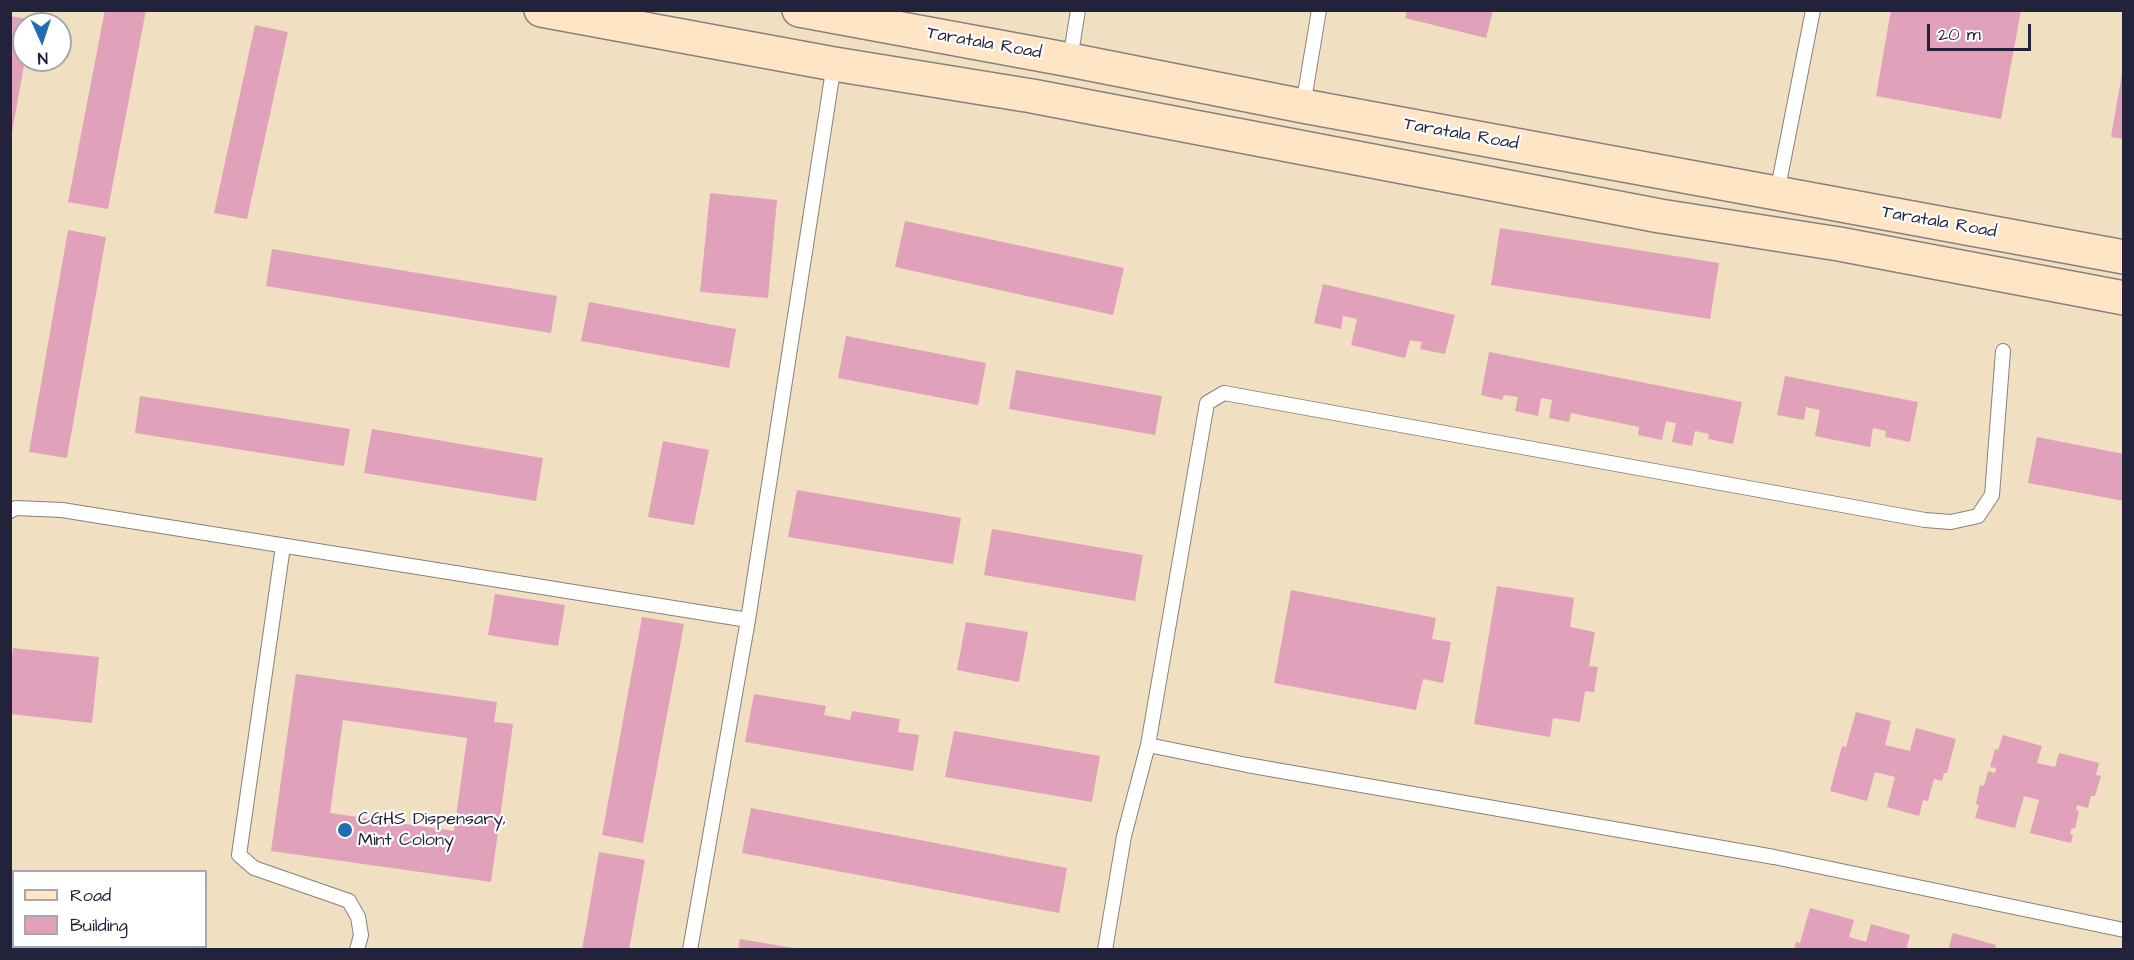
<!DOCTYPE html>
<style>
body{margin:0}
#map{position:relative;width:2134px;height:960px;overflow:hidden;background:#f0dfc0;font-family:"Architects Daughter",sans-serif}
canvas{display:block}
.frame{position:absolute;inset:0;border:12px solid #22223b;pointer-events:none}
.legend{position:absolute;left:12px;top:870px;width:195px;height:78px;box-sizing:border-box;background:#fff;border:2px solid #a7a7b1;margin:0;padding:8px 10px;list-style:none;font-size:18px;color:#22223b}
.legend li{display:flex;align-items:center;gap:12px;height:30px}
.legend b{width:30px;border:2px solid #a7a7b1}
.north{position:absolute;left:12px;top:12px;width:60px;height:60px;box-sizing:border-box;background:#fff;border:2px solid #a7a7b1;border-radius:50%;rotate:177deg;font-size:16px;font-weight:700;line-height:24px;text-align:center;color:#22223b}
.north::after{content:'';display:block;margin:auto;width:21px;height:27px;background:#1f6fb2;clip-path:polygon(50% 0,100% 100%,50% 72%,0 100%)}
.scale{position:absolute;left:1927px;top:24px;width:104px;height:27px;box-sizing:border-box;border:3px solid #22223b;border-top:0;padding-left:8px;font-size:18px;line-height:21px;white-space:nowrap;color:#22223b;-webkit-text-stroke:4px #fff;paint-order:stroke}
</style>
<div id="map">
<canvas width="2134" height="960"></canvas>
<div class="frame"></div>
<ul class="legend">
<li><b style="height:8px;background:#fde5c5"></b>Road</li>
<li><b style="height:16px;background:#e1a1ba"></b>Building</li>
</ul>
<div class="north">N</div>
<div class="scale">20 m</div>
</div>
<script>
const g = document.querySelector('canvas').getContext('2d');
g.lineJoin = 'round';
function fillPath(path, color) {
  g.fillStyle = color;
  g.fill(path, 'evenodd');
}
function poly(rows) {
  const path = new Path2D();
  for (const r of rows) {
    path.moveTo(r[0], r[1]);
    for (let i = 2; i < r.length; i += 2) path.lineTo(r[i], r[i + 1]);
  }
  return path;
}
function trace(path, color, width, dash) {
  g.strokeStyle = color;
  g.lineWidth = width;
  g.lineCap = dash ? 'butt' : 'round';
  g.setLineDash(dash || []);
  g.stroke(path);
}
function label(font, color, halo, rows, align = 'center') {
  g.font = font + ' "Architects Daughter",sans-serif';
  g.lineWidth = 4.5;
  g.setLineDash([]);
  g.textBaseline = 'middle';
  g.strokeStyle = halo;
  g.fillStyle = color;
  for (const [text, x, y, turn = 0] of rows) {
    g.save();
    g.translate(x, y);
    g.rotate((+turn || 0) * Math.PI / 180);
    g.textAlign = isNaN(turn) ? turn : align;
    if (halo) g.strokeText(text, 0, 0);
    g.fillText(text, 0, 0);
    g.restore();
  }
}
fillPath(poly([
 [105,10,146,10,108,209,68,202],
 [1407,10,1493,10,1486,38,1405,18],
 [1891,10,2021,10,2001,119,1876,96],
 [10,16,32,20,32,24,24,24,25,60,12,132],
 [255,25,288,32,247,219,214,213],
 [2122,74,2124,74,2124,139,2111,137],
 [710,193,777,200,768,298,700,292],
 [905,221,1124,268,1113,315,895,267],
 [1500,228,1719,263,1710,319,1491,285],
 [68,230,106,237,67,458,29,452],
 [272,249,557,296,551,333,266,286],
 [1323,284,1455,315,1445,354,1420,349,1422,342,1410,340,1405,358,1351,345,1357,319,1343,316,1341,329,1314,323],
 [589,302,736,329,729,368,581,341],
 [846,336,986,363,978,405,838,378],
 [1489,352,1742,402,1733,444,1708,439,1709,434,1695,431,1692,446,1672,442,1676,423,1666,421,1662,440,1638,435,1639,427,1571,413,1569,422,1549,418,1552,400,1541,398,1538,416,1515,411,1518,397,1504,395,1502,400,1481,395],
 [1016,370,1162,396,1155,435,1009,409],
 [1785,376,1918,402,1910,442,1885,437,1886,431,1873,428,1870,447,1815,436,1820,410,1806,407,1804,420,1777,415],
 [140,396,350,429,344,466,135,433],
 [372,429,543,458,536,501,364,473],
 [2037,437,2124,454,2124,501,2028,483],
 [663,441,709,450,694,525,648,517],
 [797,490,961,518,953,564,788,537],
 [992,529,1143,555,1135,601,984,575],
 [1497,586,1574,598,1570,627,1595,632,1589,666,1598,667,1594,692,1585,691,1580,722,1553,718,1550,737,1474,724],
 [1291,590,1436,618,1432,639,1451,642,1443,683,1423,679,1416,710,1274,683],
 [495,594,565,605,558,646,488,635],
 [642,617,684,624,643,843,602,835],
 [966,622,1028,632,1019,682,957,670],
 [13,648,99,657,92,723,10,714,10,673],
 [296,674,497,702,494,722,513,724,491,882,271,851],
 [343,720,467,738,454,831,330,813],
 [754,694,826,706,824,715,850,720,852,711,900,719,898,732,919,735,913,771,745,742],
 [1856,712,1891,721,1885,745,1910,751,1916,728,1956,739,1947,773,1944,773,1942,781,1934,779,1928,801,1923,800,1919,816,1887,807,1895,777,1875,772,1867,801,1830,791,1842,746,1846,747],
 [954,731,1100,756,1092,802,945,777],
 [2003,735,2042,746,2037,763,2055,767,2059,753,2099,763,2096,775,2101,776,2095,796,2091,796,2088,808,2077,805,2076,810,2079,811,2075,829,2072,828,2070,834,2073,835,2071,843,2030,833,2039,800,2024,796,2015,828,1975,818,1979,805,1976,804,1980,785,1984,786,1988,771,1995,773,1996,768,1990,767,1995,749,1998,750],
 [751,808,1067,868,1059,913,742,853],
 [599,852,645,860,629,950,582,950],
 [1810,908,1854,920,1849,937,1866,942,1871,924,1910,935,1906,950,1794,950,1796,942,1800,943],
 [1953,933,1996,945,1995,950,1948,950],
 [740,939,793,948,792,950,738,950]
]), '#e1a1ba');
const lane = poly([
 [1070,60,1078,10],
 [1303,106,1319,10],
 [1777,193,1813,10],
 [10,511,16,508,62,510,748,620],
 [283,546,239,855,254,868,349,901,358,917,361,935,357,950],
 [1148,745,1207,403,1224,393,1925,520,1951,522,1978,516,1992,495,2003,351],
 [690,950,748,620,834,64],
 [1105,950,1124,836,1148,745,1247,765,1774,857,2124,930]
]);
const secondary = poly([
 [541,10,834,64,1032,96,1660,216,1839,244,2124,298],
 [799,10,1070,60,1303,106,2124,257]
]);
trace(lane, '#89807e', 16);
trace(secondary, '#89807e', 36);
trace(lane, '#fff', 14);
trace(secondary, '#fde5c5', 33);
for (const [x, y, r, color] of [
 [345,830,8,"#1f6fb2"]
]) {
  const dot = new Path2D();
  dot.arc(x, y, r, 0, 2 * Math.PI);
  g.fillStyle = color;
  g.fill(dot);
  trace(dot, '#fff', 2);
}
label('18px', '#22223b', '#fff', [
 ["Taratala Road",984,44,10],
 ["Taratala Road",1461,135,10],
 ["Taratala Road",1939,223,10]
]);
label('18px', '#22223b', '#fff', [
 ["CGHS Dispensary,",358,820],
 ["Mint Colony",358,841]
], 'left');
</script>
